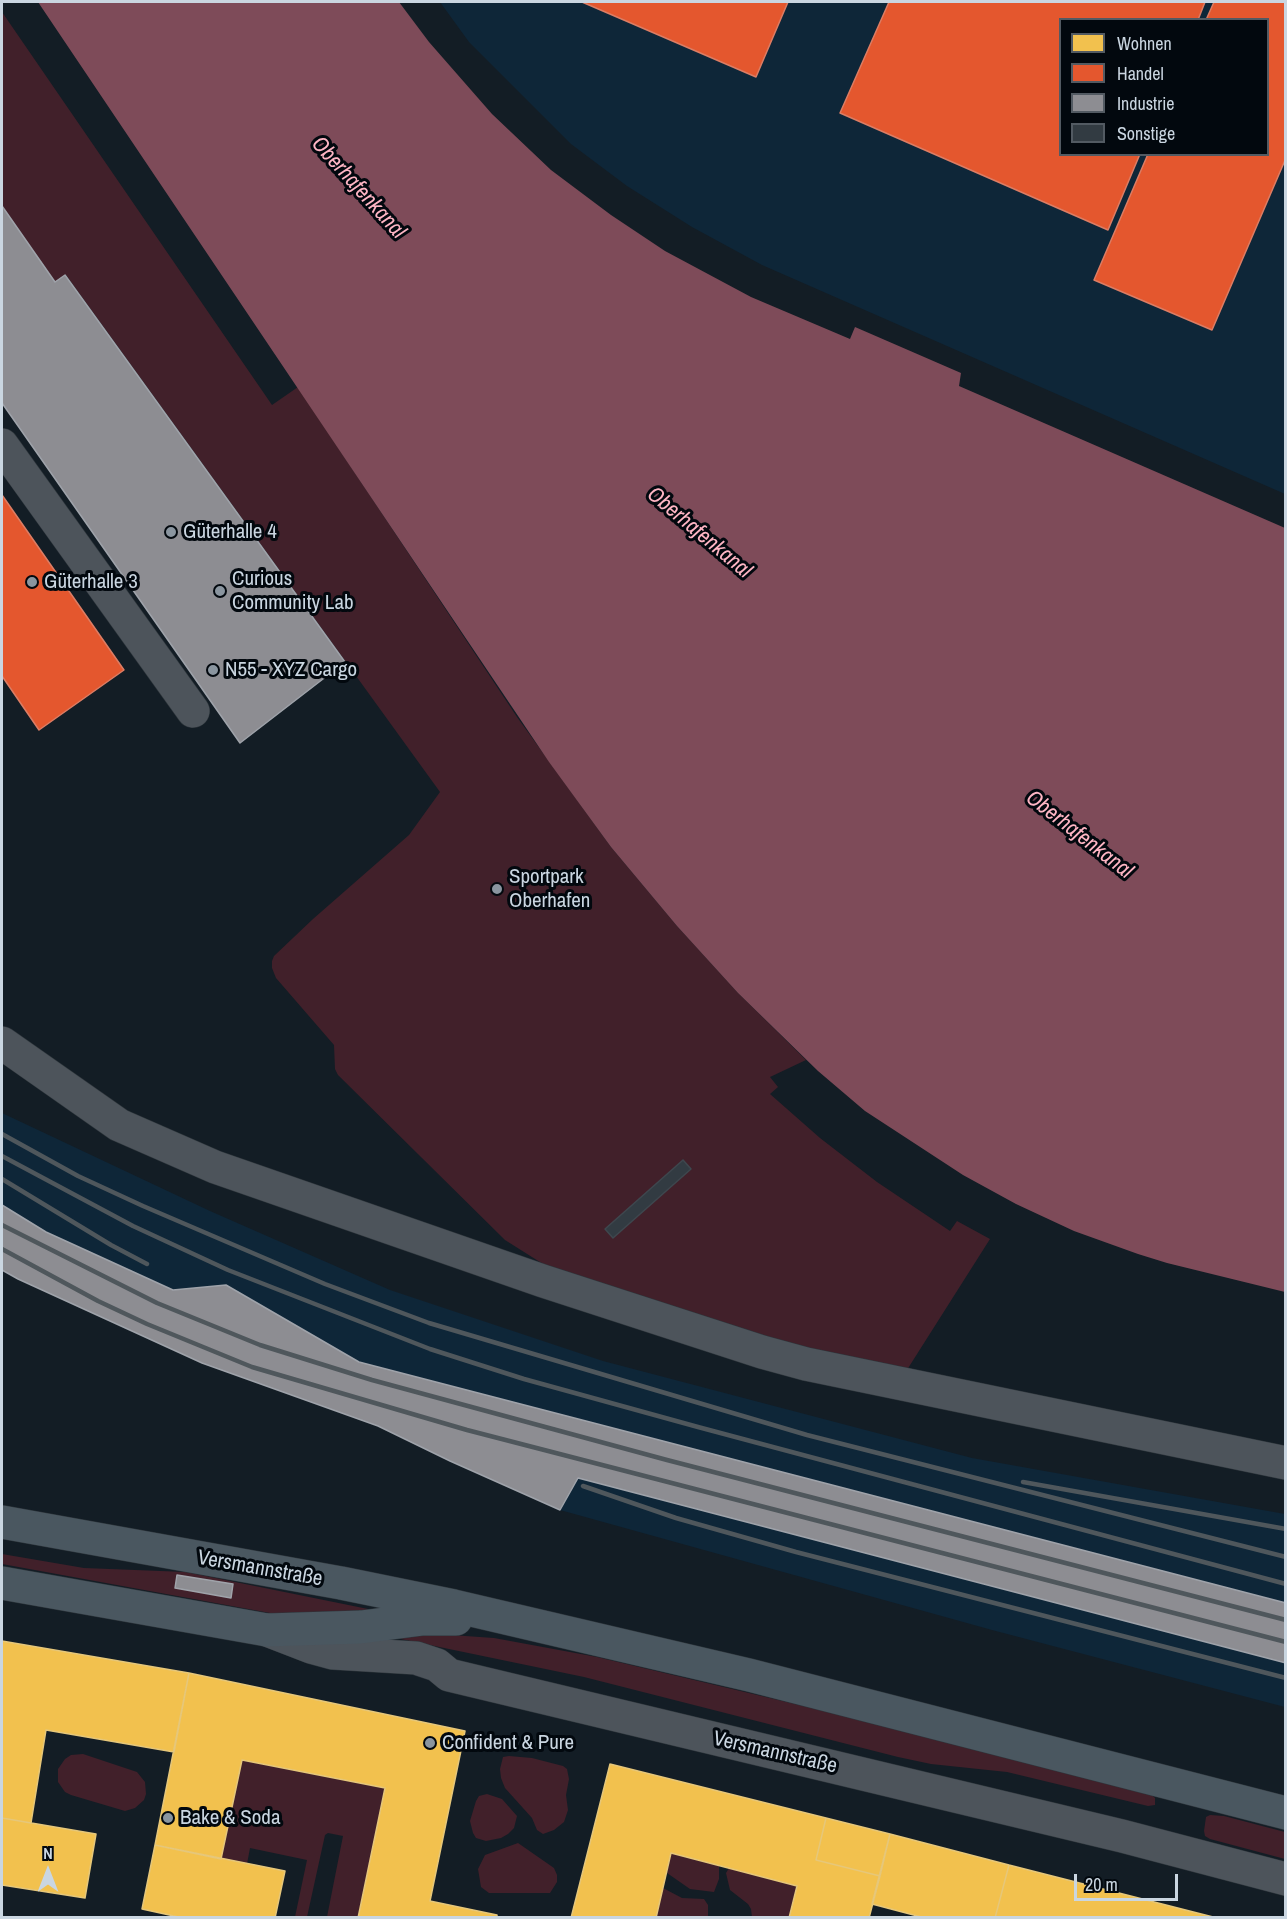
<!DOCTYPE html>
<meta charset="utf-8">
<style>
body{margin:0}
#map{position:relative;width:1287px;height:1919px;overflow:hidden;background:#131d25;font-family:"Archivo Narrow",sans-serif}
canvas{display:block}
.frame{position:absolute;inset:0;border:3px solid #cad6e1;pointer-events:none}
.legend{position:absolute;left:1059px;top:18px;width:210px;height:138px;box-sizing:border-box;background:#02080e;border:2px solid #525a62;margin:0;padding:8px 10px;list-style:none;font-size:18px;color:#cad6e1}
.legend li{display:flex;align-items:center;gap:12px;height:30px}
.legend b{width:30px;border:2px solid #525a62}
.north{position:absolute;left:18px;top:1841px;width:60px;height:60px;-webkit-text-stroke:4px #02080e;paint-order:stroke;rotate:0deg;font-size:16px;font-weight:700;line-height:24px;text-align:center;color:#cad6e1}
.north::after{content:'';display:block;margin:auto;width:21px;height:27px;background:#cad6e1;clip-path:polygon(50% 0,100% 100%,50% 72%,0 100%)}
.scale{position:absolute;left:1074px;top:1874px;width:104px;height:27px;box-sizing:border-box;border:3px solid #cad6e1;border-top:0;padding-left:8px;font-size:18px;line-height:21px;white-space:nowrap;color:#cad6e1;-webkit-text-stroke:4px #02080e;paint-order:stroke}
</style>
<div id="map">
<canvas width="1287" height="1919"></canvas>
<div class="frame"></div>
<ul class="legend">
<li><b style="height:16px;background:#f2c14e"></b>Wohnen</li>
<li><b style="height:16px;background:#e4572e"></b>Handel</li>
<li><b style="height:16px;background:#8d8d92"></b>Industrie</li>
<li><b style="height:16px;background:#323b42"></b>Sonstige</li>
</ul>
<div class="north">N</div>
<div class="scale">20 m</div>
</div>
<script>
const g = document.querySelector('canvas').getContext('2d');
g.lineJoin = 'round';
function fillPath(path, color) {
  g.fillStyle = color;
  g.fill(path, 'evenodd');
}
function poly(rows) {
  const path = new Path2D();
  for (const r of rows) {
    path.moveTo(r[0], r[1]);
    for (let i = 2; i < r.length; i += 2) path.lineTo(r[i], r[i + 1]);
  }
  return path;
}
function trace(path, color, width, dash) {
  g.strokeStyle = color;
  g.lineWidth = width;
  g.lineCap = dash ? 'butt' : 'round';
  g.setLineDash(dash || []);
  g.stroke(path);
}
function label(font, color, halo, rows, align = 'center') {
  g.font = font + ' "Archivo Narrow",sans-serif';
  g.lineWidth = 6;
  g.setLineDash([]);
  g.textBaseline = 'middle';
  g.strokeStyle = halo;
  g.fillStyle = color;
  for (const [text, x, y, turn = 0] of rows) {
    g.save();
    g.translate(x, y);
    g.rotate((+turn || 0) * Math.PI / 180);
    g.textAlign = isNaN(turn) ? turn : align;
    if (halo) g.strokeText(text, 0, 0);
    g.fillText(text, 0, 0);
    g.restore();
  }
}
fillPath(poly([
 [440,2,1285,2,1285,494,762,265,692,227,627,186,571,144,469,42],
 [1060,20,1268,20,1268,154,1060,154],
 [2,1113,210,1211,390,1290,603,1361,972,1458,1285,1514,1285,1707,992,1630,560,1510,450,1461,378,1426,202,1362,18,1279,2,1270]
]), '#0e2638');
fillPath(poly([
 [2,12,272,405,298,387,517,717,611,847,677,926,738,993,806,1060,770,1077,778,1087,770,1094,820,1138,877,1182,950,1231,957,1221,990,1239,905,1373,808,1352,551,1269,505,1240,338,1075,335,1069,334,1045,276,978,272,968,272,961,274,956,313,919,409,835,440,792,66,275,55,282,2,206],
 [2,1554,84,1568,186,1572,373,1610,321,1614,270,1613,2,1564],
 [399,1634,451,1635,494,1638,597,1657,846,1716,1152,1795,1155,1798,1155,1805,1148,1806,1007,1772,931,1764,898,1757,584,1677,396,1638],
 [83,1754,137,1772,145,1782,146,1794,144,1800,135,1808,125,1811,71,1795,65,1792,58,1782,58,1769,65,1759,71,1755],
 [509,1756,532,1758,563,1766,567,1769,569,1779,566,1795,568,1810,564,1822,554,1830,543,1834,537,1830,532,1818,505,1788,501,1778,500,1769,503,1757],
 [242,1760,385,1788,358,1917,327,1917,343,1836,328,1833,325,1835,307,1917,295,1917,307,1860,250,1848,247,1864,221,1859],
 [487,1794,502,1799,517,1816,514,1828,508,1834,501,1838,486,1841,476,1838,473,1833,470,1821,476,1801,479,1796],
 [1210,1815,1224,1816,1285,1832,1285,1859,1210,1839,1205,1836,1204,1831,1206,1817],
 [518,1843,554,1868,557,1875,557,1882,550,1893,489,1893,481,1887,478,1869,485,1855],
 [671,1853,719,1865,719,1879,714,1892,690,1889,667,1873],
 [729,1868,797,1886,789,1917,752,1917,751,1909,748,1904,730,1890,726,1873],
 [663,1888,682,1898,704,1899,708,1905,708,1917,656,1918]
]), '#41202a');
fillPath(poly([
 [38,2,399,2,429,42,492,114,551,170,611,215,665,251,751,297,850,339,855,327,961,373,959,386,1285,528,1285,1292,1167,1263,1138,1254,1074,1231,1016,1204,963,1175,865,1111,818,1071,738,993,677,926,611,847,549,762]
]), '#7e4b59');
const homes = poly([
 [2,1641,189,1673,174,1752,46,1730,31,1823,2,1818,2,1641],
 [189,1673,465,1731,430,1901,497,1915,497,1918,358,1918,385,1788,242,1760,221,1859,155,1845,189,1673],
 [610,1764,826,1818,816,1860,880,1876,869,1918,789,1918,797,1886,671,1853,656,1918,571,1918,610,1764],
 [2,1818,96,1834,85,1898,2,1885,2,1818],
 [826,1818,890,1834,880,1876,816,1860,826,1818],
 [890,1834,1009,1865,995,1918,925,1918,872,1904,890,1834],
 [155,1845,285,1871,275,1918,183,1918,142,1909,155,1845],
 [1009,1865,1217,1918,995,1918,1009,1865]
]);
fillPath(homes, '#f2c14e');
trace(homes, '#e6c77a', 1.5);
const shops = poly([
 [582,2,788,2,756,77,582,2],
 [889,2,1205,2,1198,20,1060,20,1060,154,1140,154,1108,230,840,113,889,2],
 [1214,2,1286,2,1286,158,1212,330,1094,280,1148,154,1268,154,1268,20,1206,20,1214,2],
 [2,495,124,670,39,730,2,676,2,495]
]);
fillPath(shops, '#e4572e');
trace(shops, '#dc7d64', 1.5);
const industry = poly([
 [2,206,55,282,65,275,345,662,240,743,2,403,2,206],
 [2,1205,46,1232,173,1290,226,1285,359,1362,1286,1603,1286,1663,578,1478,560,1510,450,1461,378,1426,202,1363,18,1279,2,1270,2,1205],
 [177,1575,233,1584,231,1598,175,1588,177,1575]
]);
fillPath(industry, '#8d8d92');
trace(industry, '#9fa3aa', 1.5);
const building = poly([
 [683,1160,691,1169,613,1238,605,1229,683,1160]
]);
fillPath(building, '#323b42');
trace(building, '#3e474e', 1.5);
const minor = poly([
 [2,445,193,711],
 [2,1043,119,1125,215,1167,543,1281,762,1352,806,1364,1286,1463],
 [267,1630,311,1647,333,1653,416,1658,437,1665,449,1675,1122,1836,1286,1879]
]);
const major = poly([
 [2,1522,341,1583,454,1606,749,1675,1286,1813],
 [2,1583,267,1630,361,1627,423,1619,456,1619]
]);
trace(minor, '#2e363c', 34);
trace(major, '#2e363c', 34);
trace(minor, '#4d545b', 33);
trace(major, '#4a5760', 33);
trace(poly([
 [2,1134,78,1176,143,1206,325,1284,429,1323,807,1435,1286,1557],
 [2,1156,133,1226,228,1270,430,1349,524,1379,698,1427,1286,1584],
 [2,1179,111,1245,147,1264],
 [2,1225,157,1303,260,1345,372,1380,667,1460,1286,1620],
 [2,1249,98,1301,147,1324,252,1367,467,1430,1286,1642],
 [1023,1482,1286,1529],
 [583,1486,676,1518,796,1552,1286,1678]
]), '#4f575c', 4.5);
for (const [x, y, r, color] of [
 [171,532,6,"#8a959f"],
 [32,582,6,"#8a959f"],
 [220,591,6,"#8a959f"],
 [213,670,6,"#8a959f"],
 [497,889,6,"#8a959f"],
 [430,1743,6,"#8a959f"],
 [168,1818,6,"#8a959f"]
]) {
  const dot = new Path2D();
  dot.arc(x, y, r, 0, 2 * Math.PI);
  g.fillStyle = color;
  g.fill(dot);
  trace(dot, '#02080e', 2);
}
label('21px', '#cad6e1', '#02080e', [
 ["Güterhalle 4",183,532],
 ["Curious",232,579],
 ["Community Lab",232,603],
 ["Güterhalle 3",44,582],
 ["N55 - XYZ Cargo",225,670],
 ["Sportpark",509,877],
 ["Oberhafen",509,901],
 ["Confident & Pure",442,1743],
 ["Bake & Soda",180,1818]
], 'left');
label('21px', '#cad6e1', '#02080e', [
 ["Versmannstraße",260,1569,10],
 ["Versmannstraße",775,1753,13]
]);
label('italic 22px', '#feb5c4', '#02080e', [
 ["Oberhafenkanal",358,188,48],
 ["Oberhafenkanal",699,533,40],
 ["Oberhafenkanal",1079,835,38]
]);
</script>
